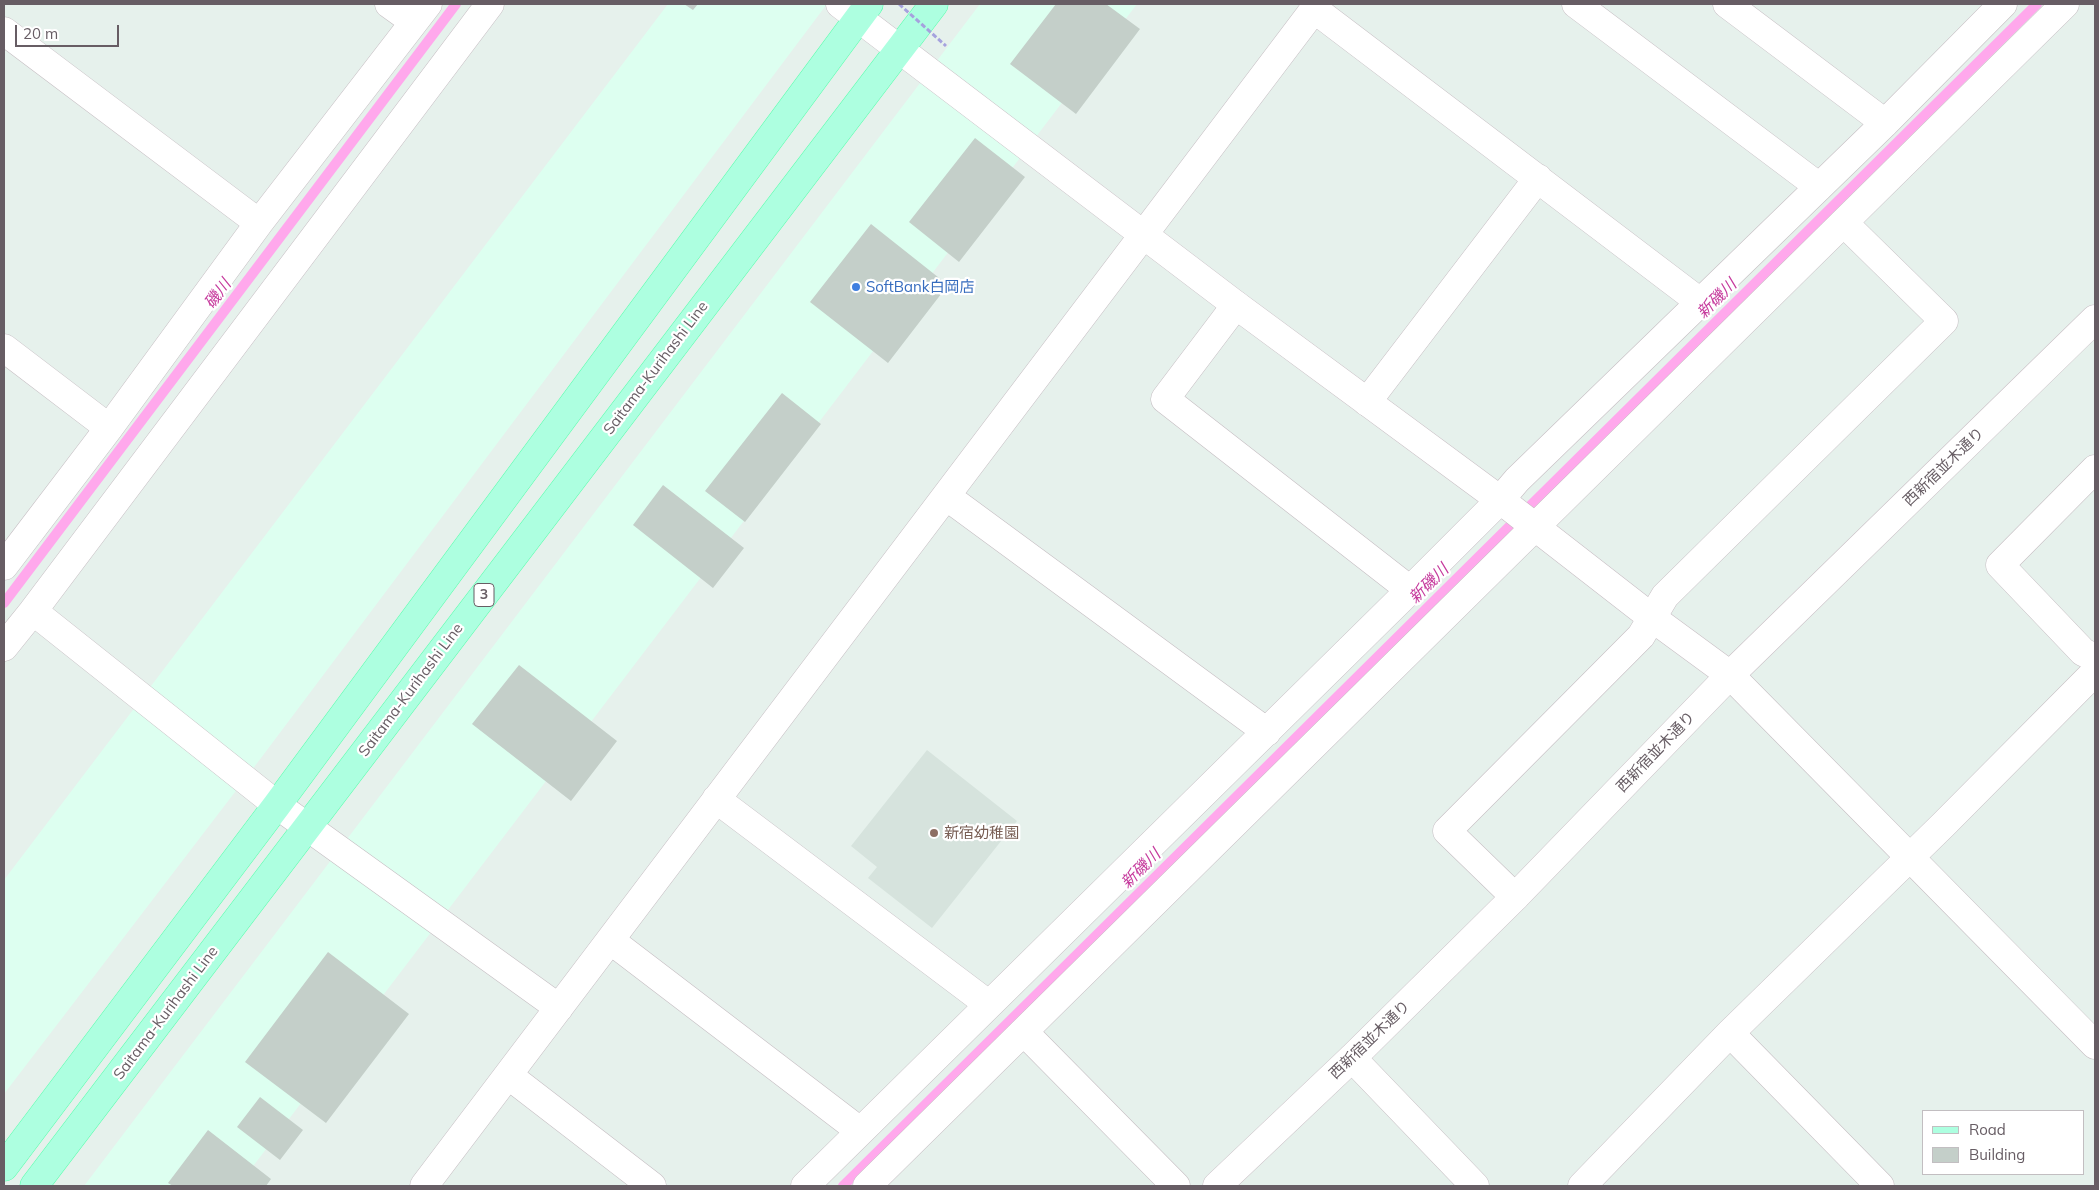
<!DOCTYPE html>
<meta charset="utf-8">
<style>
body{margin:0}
#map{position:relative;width:2099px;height:1190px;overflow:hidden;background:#e6f1ec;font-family:Mulish,sans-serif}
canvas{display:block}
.frame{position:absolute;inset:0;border:5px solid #675d64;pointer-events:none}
.legend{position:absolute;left:1922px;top:1110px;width:162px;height:65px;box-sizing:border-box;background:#fff;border:1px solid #c2bec1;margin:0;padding:6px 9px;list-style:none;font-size:15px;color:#675d64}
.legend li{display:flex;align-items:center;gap:10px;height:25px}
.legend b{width:25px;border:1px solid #c2bec1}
.scale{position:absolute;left:15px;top:25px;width:104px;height:22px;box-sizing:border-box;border:2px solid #675d64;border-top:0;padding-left:6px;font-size:15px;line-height:18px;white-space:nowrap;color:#675d64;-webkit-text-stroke:4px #fff;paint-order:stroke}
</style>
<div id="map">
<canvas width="2099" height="1190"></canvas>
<div class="frame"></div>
<ul class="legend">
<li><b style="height:6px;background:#adffe0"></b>Road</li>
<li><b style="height:14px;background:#c4cfc9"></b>Building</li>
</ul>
<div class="scale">20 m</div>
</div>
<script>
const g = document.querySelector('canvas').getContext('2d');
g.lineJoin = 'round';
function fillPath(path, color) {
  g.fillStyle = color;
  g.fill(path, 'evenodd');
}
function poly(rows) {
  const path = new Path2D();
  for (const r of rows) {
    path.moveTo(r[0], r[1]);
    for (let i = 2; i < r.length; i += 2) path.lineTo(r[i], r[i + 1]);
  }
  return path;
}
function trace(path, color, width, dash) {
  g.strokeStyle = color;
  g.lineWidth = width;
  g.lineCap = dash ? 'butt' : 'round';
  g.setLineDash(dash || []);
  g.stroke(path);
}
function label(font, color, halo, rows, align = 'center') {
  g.font = font + ' Mulish,"Noto Sans JP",sans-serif';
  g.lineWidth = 4.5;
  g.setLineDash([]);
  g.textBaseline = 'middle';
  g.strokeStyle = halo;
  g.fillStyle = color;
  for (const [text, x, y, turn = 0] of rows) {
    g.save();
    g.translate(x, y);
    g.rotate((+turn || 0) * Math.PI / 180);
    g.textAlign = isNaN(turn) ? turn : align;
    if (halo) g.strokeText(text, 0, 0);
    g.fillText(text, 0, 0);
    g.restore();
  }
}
fillPath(poly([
 [668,4,827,4,261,758,4,1094,4,880],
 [980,4,1137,4,238,1186,84,1186]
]), '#ddfff0');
fillPath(poly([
 [927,750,1017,821,932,928,868,878,877,867,851,846]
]), '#d6e3dd');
trace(poly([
 [4,603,456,4],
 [843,1186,2037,4]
]), '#ffa8ec', 10);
fillPath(poly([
 [684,4,698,4,693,10],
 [1056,4,1106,4,1140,29,1076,114,1010,64],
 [975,138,1025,177,959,262,909,222],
 [871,224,948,285,888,363,810,302],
 [782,393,821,424,745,522,705,491],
 [663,485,744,548,713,588,633,525],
 [519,665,617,741,571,801,472,724],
 [328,952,409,1014,326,1123,245,1062],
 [260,1097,303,1130,280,1160,237,1127],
 [208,1130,271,1179,266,1186,173,1186,168,1183]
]), '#c4cfc9');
const street = poly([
 [389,4,414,22],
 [1576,4,1818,186],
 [1727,4,1885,123],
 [1314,9,1700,302],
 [4,31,259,223],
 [1236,305,1165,399,1410,590],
 [4,348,109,428],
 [1367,402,1538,178],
 [2095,469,2000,565,2083,652,2095,658],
 [946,496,1267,732],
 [4,566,109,428,259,223,428,4],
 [33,611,277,805,559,1008],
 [4,647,33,611,490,4],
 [1730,675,2095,1045],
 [716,799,988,1004],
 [1515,897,1447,831,1641,636,1665,596,1944,321,1844,223],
 [610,940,860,1131],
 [1024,1032,1176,1186],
 [1730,1033,1880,1186],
 [1352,1058,1475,1186],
 [508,1075,652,1186],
 [424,1186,1318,4],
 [805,1186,1410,590,1500,500,1517,480,1885,123,2003,4],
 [867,1186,2065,4],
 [1582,1186,1730,1033,1943,825,2095,672]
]);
const secondary = poly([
 [840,4,1236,305,1507,505,1651,617,1730,675],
 [1217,1186,1352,1058,1515,897,1730,675,2095,319]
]);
const primary = poly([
 [4,1167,277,805,869,4],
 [34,1186,934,4]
]);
trace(street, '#c5bdc2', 29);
trace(secondary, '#c8bec4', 29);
trace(primary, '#51ffa8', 29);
trace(street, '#fff', 28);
trace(secondary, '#fff', 28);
trace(primary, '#adffe0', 28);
trace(poly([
 [899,4,946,46]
]), '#a5a2de', 3, [5, 2.5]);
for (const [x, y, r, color] of [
 [856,287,5,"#3f7fe0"],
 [934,833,5,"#8d6e63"]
]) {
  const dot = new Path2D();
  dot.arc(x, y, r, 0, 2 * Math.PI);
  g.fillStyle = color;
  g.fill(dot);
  trace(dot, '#fff', 2);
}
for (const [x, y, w] of [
 [484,595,20]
]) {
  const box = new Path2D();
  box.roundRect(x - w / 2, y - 11.5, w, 23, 4);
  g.fillStyle = '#fff';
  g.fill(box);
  trace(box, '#675d64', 1);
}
label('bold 14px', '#675d64', null, [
 ["3",484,595]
]);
label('15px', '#366cbe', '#fff', [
 ["SoftBank白岡店",866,287]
], 'left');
label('15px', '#675d64', '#fff', [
 ["Saitama-Kurihashi Line",656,368,-53],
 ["西新宿並木通り",1944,467,-44],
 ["Saitama-Kurihashi Line",411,690,-53],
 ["西新宿並木通り",1656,752,-46],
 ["Saitama-Kurihashi Line",166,1013,-53],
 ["西新宿並木通り",1370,1040,-44]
]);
label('15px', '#785e54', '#fff', [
 ["新宿幼稚園",944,833]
], 'left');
label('italic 16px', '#c63b9d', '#fff', [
 ["磯川",218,294,-53],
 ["新磯川",1717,299,-45],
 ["新磯川",1429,584,-45],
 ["新磯川",1141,869,-45]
]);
</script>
